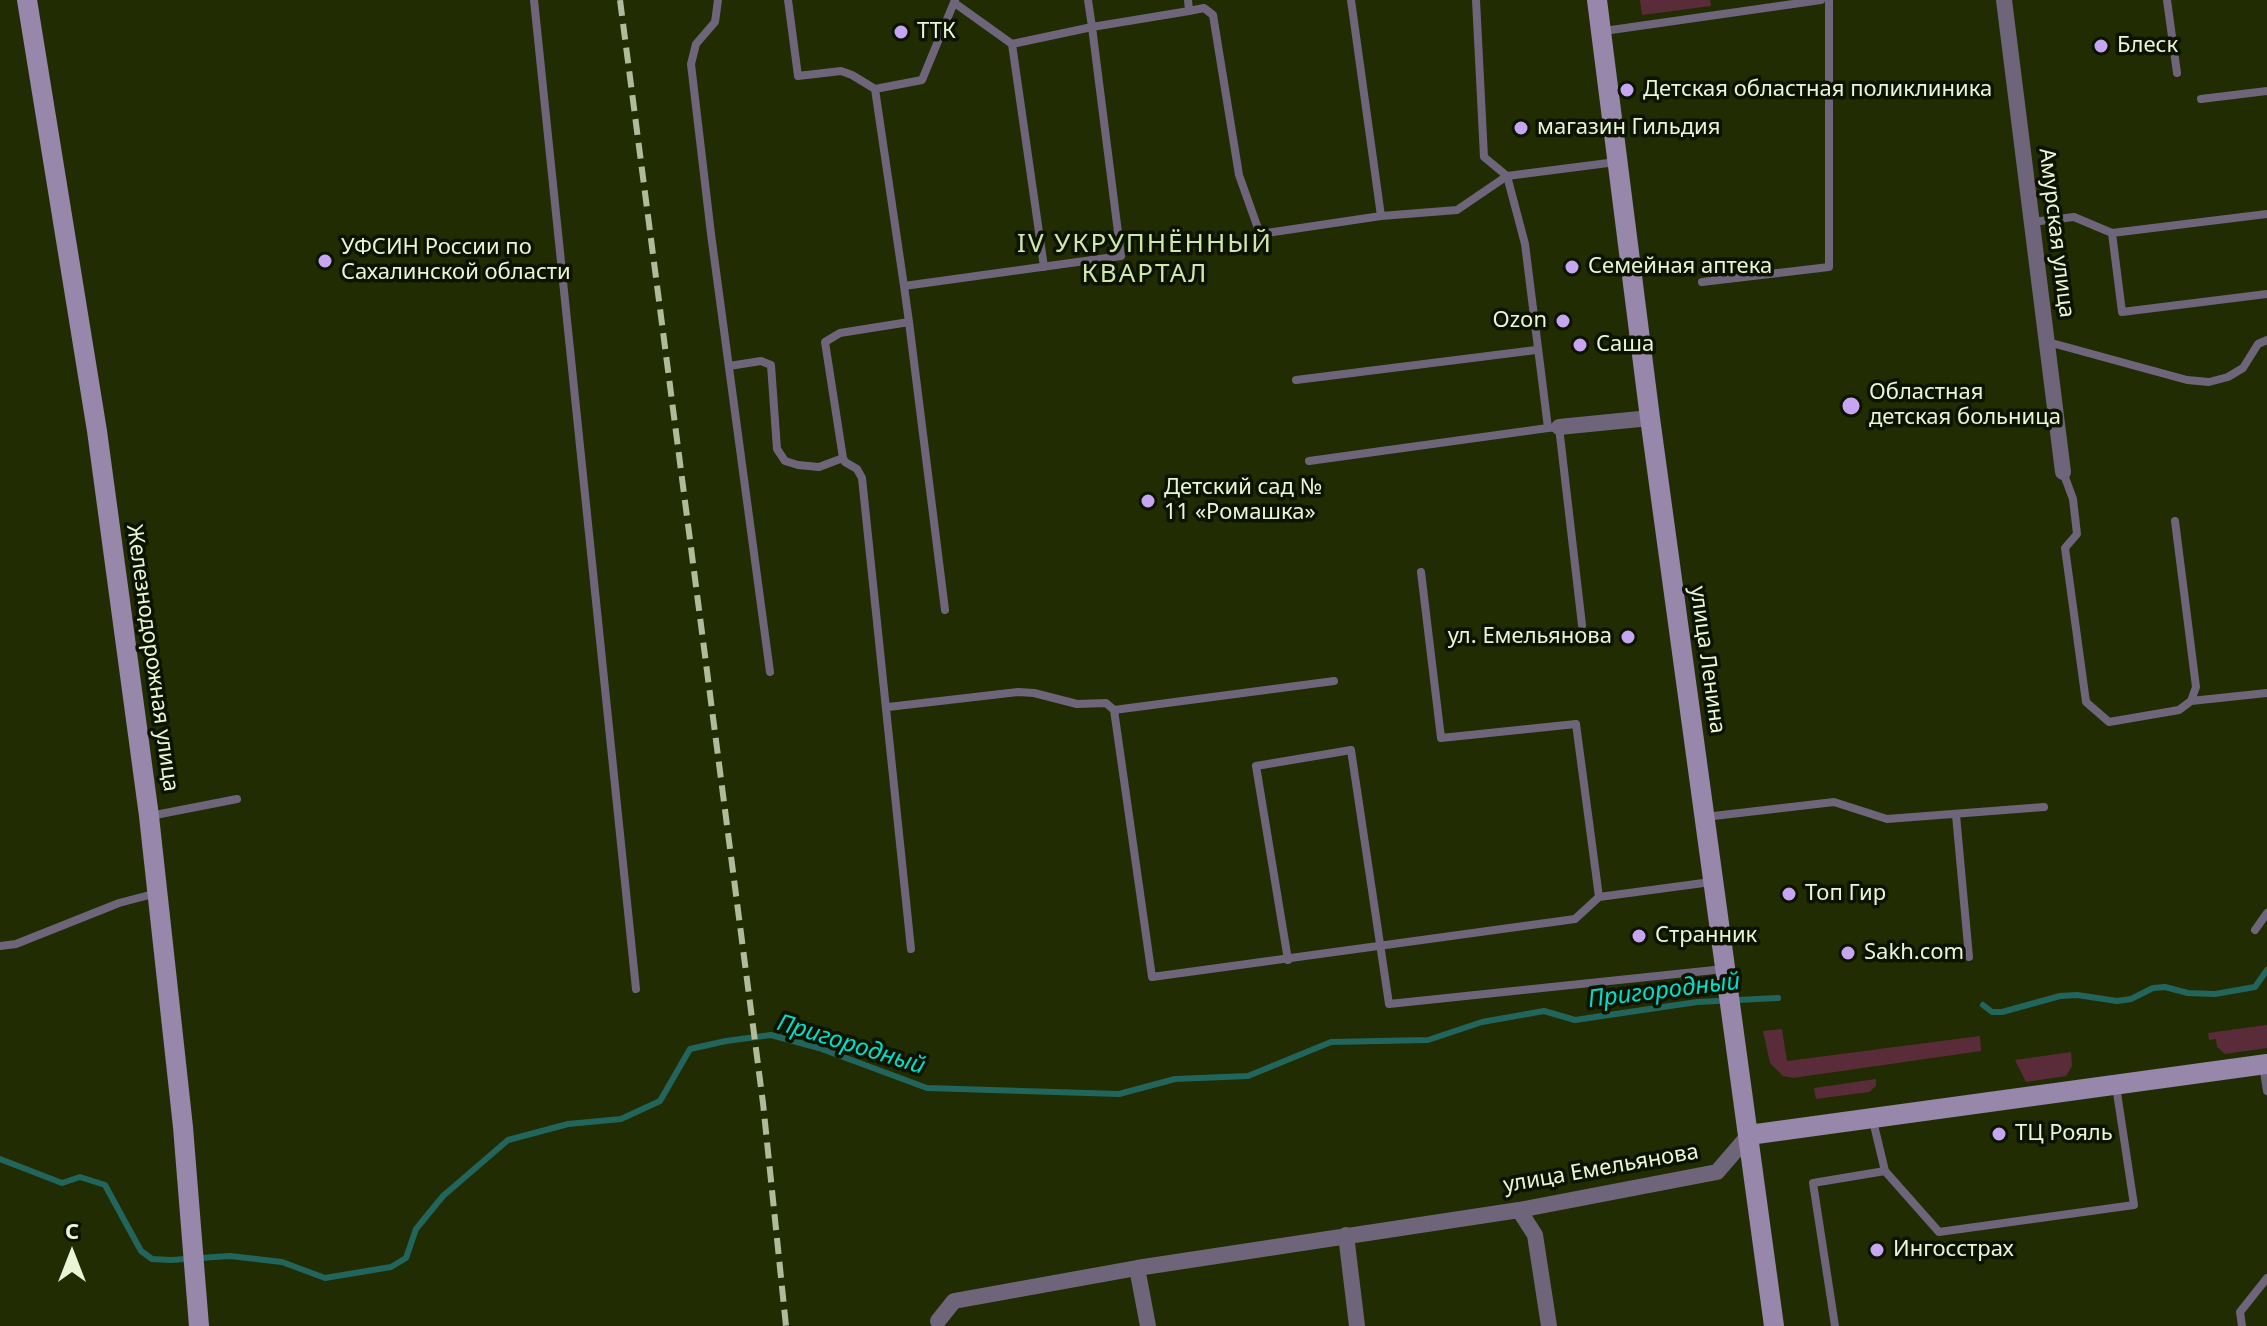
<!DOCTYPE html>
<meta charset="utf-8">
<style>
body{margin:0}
#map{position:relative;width:2267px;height:1326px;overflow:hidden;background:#212c02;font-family:"Noto Sans",sans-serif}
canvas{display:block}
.north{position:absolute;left:32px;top:1214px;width:80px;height:80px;-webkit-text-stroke:6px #0d1301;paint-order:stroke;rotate:0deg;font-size:22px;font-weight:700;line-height:32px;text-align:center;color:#eaf5d8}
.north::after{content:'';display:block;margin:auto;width:28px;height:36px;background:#eaf5d8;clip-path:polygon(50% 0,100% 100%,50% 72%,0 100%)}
</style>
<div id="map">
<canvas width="2267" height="1326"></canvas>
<div class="north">С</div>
</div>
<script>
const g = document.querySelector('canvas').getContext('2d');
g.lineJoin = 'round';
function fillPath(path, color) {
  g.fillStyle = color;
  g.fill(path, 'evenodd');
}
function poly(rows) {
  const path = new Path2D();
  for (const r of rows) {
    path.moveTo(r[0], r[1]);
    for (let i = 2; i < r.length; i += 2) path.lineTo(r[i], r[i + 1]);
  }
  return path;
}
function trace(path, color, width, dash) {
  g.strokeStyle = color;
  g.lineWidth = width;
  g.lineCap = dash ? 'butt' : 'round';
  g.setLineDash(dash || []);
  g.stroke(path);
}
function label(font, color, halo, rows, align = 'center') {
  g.font = font + ' "Noto Sans",sans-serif';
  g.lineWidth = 7;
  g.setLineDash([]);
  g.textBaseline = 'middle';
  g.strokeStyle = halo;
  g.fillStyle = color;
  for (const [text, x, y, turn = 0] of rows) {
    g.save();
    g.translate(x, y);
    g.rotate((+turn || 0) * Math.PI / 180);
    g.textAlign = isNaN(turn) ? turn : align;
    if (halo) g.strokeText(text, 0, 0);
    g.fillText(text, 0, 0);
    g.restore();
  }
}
fillPath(poly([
 [1640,0,1710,0,1711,6,1642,15],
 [2267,1025,2267,1048,2225,1054,2217,1047,2216,1039,2209,1040,2208,1033],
 [1782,1029,1787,1061,1980,1036,1981,1051,1793,1078,1783,1076,1770,1063,1763,1031],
 [2071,1052,2072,1066,2066,1076,2026,1082,2015,1060],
 [1876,1079,1876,1086,1869,1092,1816,1099,1814,1088]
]), '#5a2c39');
trace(poly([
 [1983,1005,1992,1012,2002,1012,2060,996,2077,995,2117,1001,2131,999,2153,988,2165,987,2188,993,2215,994,2255,987,2267,970],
 [0,1159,62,1183,80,1177,105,1185,141,1251,152,1259,171,1260,230,1256,282,1262,325,1278,391,1267,406,1258,416,1229,443,1196,508,1140,568,1124,621,1119,660,1101,690,1049,726,1041,771,1035,819,1048,927,1088,1119,1094,1175,1079,1248,1076,1331,1042,1428,1040,1482,1022,1544,1011,1575,1020,1697,1002,1778,998]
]), '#22655c', 6);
trace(poly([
 [534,0,636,989],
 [718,0,715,22,696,44,691,64,711,234,770,672],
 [788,0,798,76,841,71,852,75,875,89],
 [955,0,922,80,875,89,904,286,1121,256,1092,27,1189,11],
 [1188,0,1189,11,1204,8,1213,15,1239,175,1260,234,1381,216,1457,210,1507,176,1616,162],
 [1351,0,1381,216],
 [1476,0,1484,157,1507,176,1525,244,1548,428,1559,427,1582,625],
 [2167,0,2177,73],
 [956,4,1012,44,1092,27,1088,0],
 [1604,31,1821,0],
 [1012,44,1044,267],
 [2201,99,2267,91],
 [2267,214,2112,233,2122,312,2267,294],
 [2032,222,2074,217,2112,233],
 [1702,282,1829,267,1829,0],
 [904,286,909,322,840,333,825,342,843,458,845,462,857,469,862,478,911,949],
 [909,322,945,610],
 [2048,342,2187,380,2209,382,2228,377,2243,368,2258,344,2267,340],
 [729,366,761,361,771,365,777,449,785,461,798,465,819,467,843,458],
 [1296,380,1536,350],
 [1309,461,1548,428],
 [2063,472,2073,499,2077,534,2065,548,2086,702,2109,722,2179,710,2191,701,2196,687,2175,521],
 [1421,572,1441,738,1576,724,1599,897],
 [1334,681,1114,710,1152,977,1575,919,1599,897,1711,882],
 [2191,701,2267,693],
 [888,707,1018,692,1034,693,1077,704,1106,703,1114,710],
 [1956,815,1969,957],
 [150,816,237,799],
 [1705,817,1834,802,1887,819,2044,807],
 [2255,930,2267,913],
 [0,946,16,944,119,903,157,893],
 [1288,960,1256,766,1351,750,1389,1004,1724,969],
 [2263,1065,2267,1091],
 [1873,1121,1885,1171],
 [1835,1326,1813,1183,1885,1171,1939,1232,2134,1205,2116,1086],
 [2242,1326,2240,1312,2267,1278]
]), '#6e657b', 8);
trace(poly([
 [2004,0,2063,472],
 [1559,427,1650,418],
 [1519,1210,1535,1235,1549,1326],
 [1346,1235,1357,1326],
 [1137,1268,1148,1326],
 [938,1321,954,1301,1137,1268,1519,1210,1717,1172,1749,1135]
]), '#6e657b', 16);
trace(poly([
 [27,0,97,431,149,816,183,1127,199,1326],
 [1597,0,1650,418,1774,1326],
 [1749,1135,2267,1064]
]), '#9687ab', 20);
trace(poly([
 [620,0,763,1103,786,1326]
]), '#b0bb9b', 6, [16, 8]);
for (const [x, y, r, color] of [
 [901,32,8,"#c6a6f0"],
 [2101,46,8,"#c6a6f0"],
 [1627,90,8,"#c6a6f0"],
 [1521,128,8,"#c6a6f0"],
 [325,261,8,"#c6a6f0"],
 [1572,267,8,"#c6a6f0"],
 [1563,321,8,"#c6a6f0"],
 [1580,345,8,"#c6a6f0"],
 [1851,406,10,"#c6a6f0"],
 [1148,501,8,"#c6a6f0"],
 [1628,637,8,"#c6a6f0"],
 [1789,894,8,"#c6a6f0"],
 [1639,936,8,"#c6a6f0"],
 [1848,953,8,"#c6a6f0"],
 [1999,1134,8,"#c6a6f0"],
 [1877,1250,8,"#c6a6f0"]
]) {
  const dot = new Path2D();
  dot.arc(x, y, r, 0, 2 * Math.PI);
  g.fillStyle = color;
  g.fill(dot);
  trace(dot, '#0d1301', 3);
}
label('22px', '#eaf5d8', '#0d1301', [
 ["ТТК",917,32],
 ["Блеск",2117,46],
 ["Детская областная поликлиника",1643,90],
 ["магазин Гильдия",1537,128],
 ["УФСИН России по",341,248],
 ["Сахалинской области",341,273],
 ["Семейная аптека",1588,267],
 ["Ozon",1547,321,"right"],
 ["Саша",1596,345],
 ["Областная",1869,393],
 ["детская больница",1869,418],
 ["Детский сад №",1164,488],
 ["11 «Ромашка»",1164,513],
 ["ул. Емельянова",1612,637,"right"],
 ["Топ Гир",1805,894],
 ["Странник",1655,936],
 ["Sakh.com",1864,953],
 ["ТЦ Рояль",2015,1134],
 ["Ингосстрах",1893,1250]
], 'left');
label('22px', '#eaf5d8', '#0d1301', [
 ["Амурская улица",2056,233,83],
 ["Железнодорожная улица",152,658,82],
 ["улица Ленина",1707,660,82],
 ["улица Емельянова",1601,1169,-10]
]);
label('italic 24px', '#03decb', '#0d1301', [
 ["Пригородный",1664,991,-7],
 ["Пригородный",851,1045,17]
]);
g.letterSpacing = '2px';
label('26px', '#d1e6ab', '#0d1301', [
 ["IV УКРУПНЁННЫЙ",1145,245],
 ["КВАРТАЛ",1145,275]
]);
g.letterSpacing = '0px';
</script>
